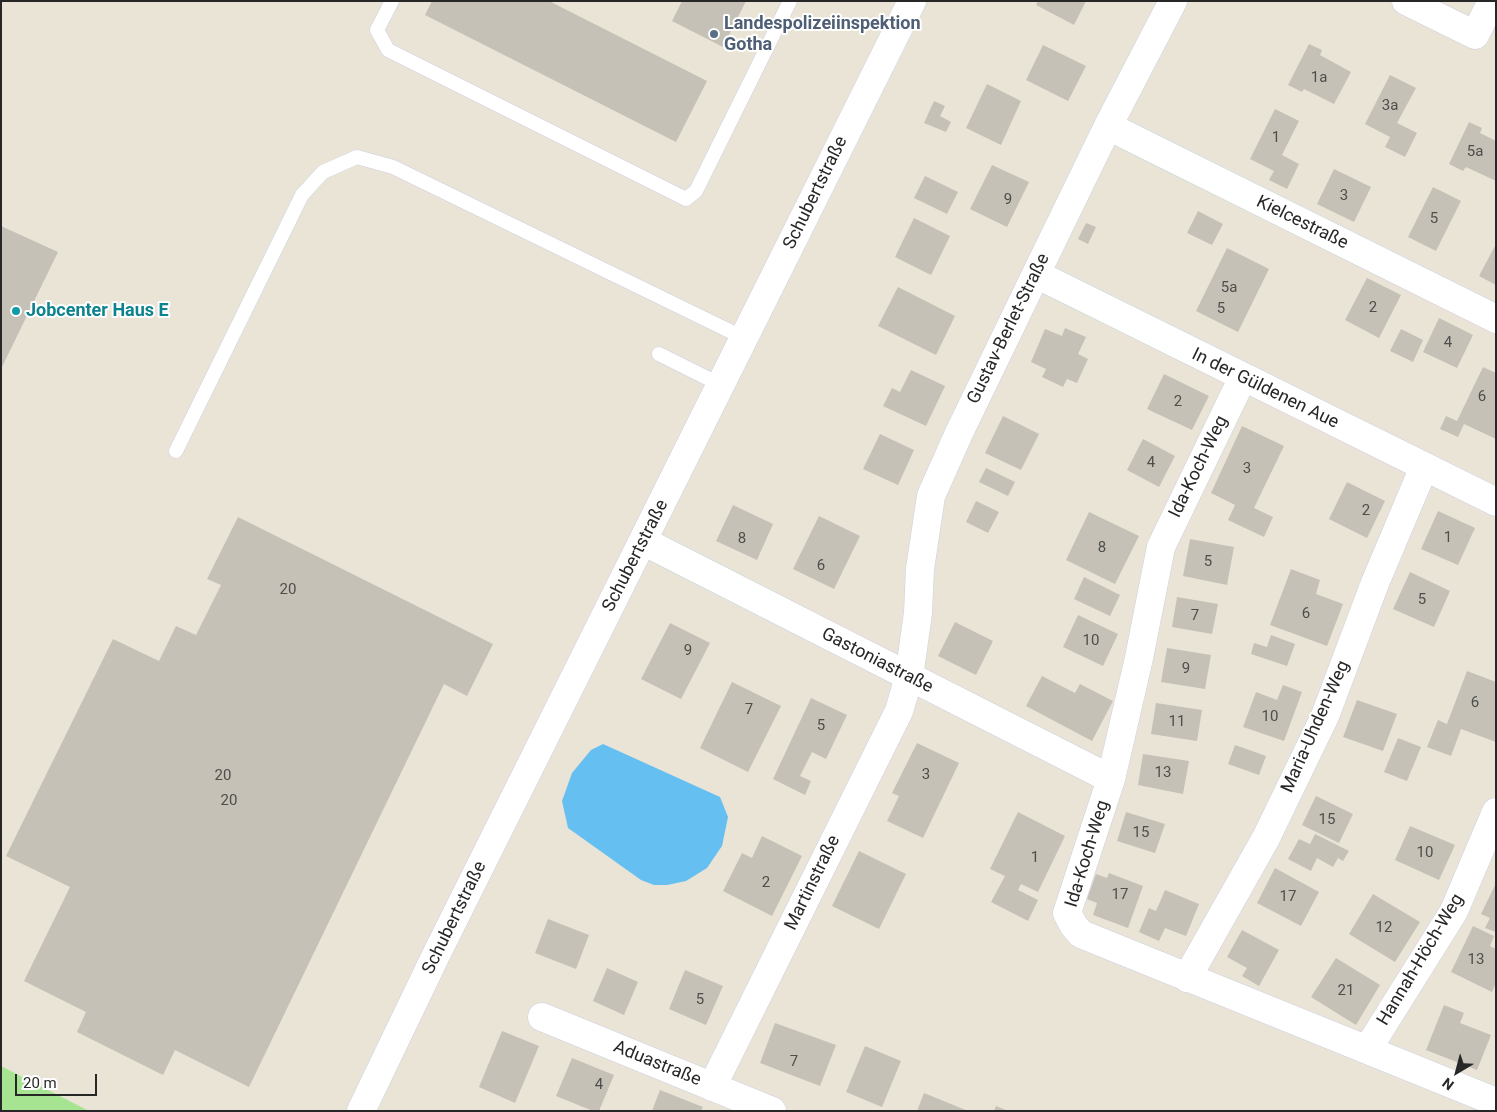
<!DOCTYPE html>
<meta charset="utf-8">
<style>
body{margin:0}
#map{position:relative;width:1497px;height:1112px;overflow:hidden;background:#eae4d7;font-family:Roboto,sans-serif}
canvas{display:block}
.frame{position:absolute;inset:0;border:2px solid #272727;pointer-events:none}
.north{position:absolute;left:1432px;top:1047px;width:50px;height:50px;-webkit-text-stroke:4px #fff;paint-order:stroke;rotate:217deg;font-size:14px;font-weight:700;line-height:20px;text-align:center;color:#272727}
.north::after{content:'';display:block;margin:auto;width:18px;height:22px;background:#272727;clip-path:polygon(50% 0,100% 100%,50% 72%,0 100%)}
.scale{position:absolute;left:15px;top:1074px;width:82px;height:22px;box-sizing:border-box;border:2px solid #272727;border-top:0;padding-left:6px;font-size:15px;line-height:18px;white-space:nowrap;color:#272727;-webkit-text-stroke:4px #fff;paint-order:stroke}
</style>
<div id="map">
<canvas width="1497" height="1112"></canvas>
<div class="frame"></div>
<div class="north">N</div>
<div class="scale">20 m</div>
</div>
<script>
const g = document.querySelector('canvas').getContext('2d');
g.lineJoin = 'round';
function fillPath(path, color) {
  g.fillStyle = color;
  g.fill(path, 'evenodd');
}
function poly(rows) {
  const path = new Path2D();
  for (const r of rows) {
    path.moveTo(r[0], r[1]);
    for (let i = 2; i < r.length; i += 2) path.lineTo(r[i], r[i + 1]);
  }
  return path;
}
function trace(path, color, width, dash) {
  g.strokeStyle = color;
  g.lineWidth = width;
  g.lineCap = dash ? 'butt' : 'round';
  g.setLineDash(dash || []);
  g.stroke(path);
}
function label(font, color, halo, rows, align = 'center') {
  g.font = font + ' Roboto,sans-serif';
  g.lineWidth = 4;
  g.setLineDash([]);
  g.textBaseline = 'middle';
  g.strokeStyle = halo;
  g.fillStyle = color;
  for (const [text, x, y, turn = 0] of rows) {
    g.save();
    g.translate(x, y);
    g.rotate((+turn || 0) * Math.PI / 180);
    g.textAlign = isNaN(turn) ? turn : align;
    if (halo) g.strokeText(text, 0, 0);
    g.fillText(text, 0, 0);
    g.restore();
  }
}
fillPath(poly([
 [1,1066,89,1111,1,1111]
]), '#a6e491');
fillPath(poly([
 [603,744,720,797,728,817,722,846,707,868,686,881,667,885,654,885,641,880,568,828,562,801,572,773,591,750]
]), '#65bff1');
fillPath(poly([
 [432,1,549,1,707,81,676,142,425,15],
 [682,1,746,1,723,47,672,21],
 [1038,1,1086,1,1074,25,1036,5],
 [1309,44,1322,50,1320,55,1351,72,1334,104,1304,89,1302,92,1288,85],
 [1043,45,1086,66,1068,101,1026,80],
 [1390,75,1416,88,1397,123,1417,133,1405,157,1385,147,1390,137,1365,124],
 [987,84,1021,101,1001,145,966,128],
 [934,101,945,106,940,116,951,122,946,132,924,123],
 [1275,109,1299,121,1282,155,1299,164,1287,189,1269,180,1274,171,1250,159],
 [1469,122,1482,128,1480,133,1496,141,1496,181,1466,167,1463,171,1449,164],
 [992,165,1029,182,1007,227,970,209],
 [1334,169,1371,187,1354,222,1317,204],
 [925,176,958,192,947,214,914,198],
 [1433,187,1461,201,1436,251,1408,237],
 [1198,211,1223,224,1212,245,1187,233],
 [914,218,950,236,931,275,895,257],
 [1086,223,1096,227,1088,244,1078,239],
 [1,226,58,252,1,369],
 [1496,244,1496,285,1479,276],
 [1227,248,1269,269,1238,332,1196,311],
 [1367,278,1401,295,1379,338,1345,320],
 [898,287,955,316,936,355,878,326],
 [1439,318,1473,335,1457,368,1423,352],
 [1065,328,1086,337,1078,354,1088,359,1077,383,1067,379,1063,387,1042,377,1046,369,1031,362,1045,329,1062,336],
 [1401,329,1423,340,1413,362,1390,351],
 [1483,367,1496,373,1496,439,1464,424,1458,437,1440,429,1446,416,1457,421],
 [911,370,945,386,926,426,883,406,892,388,900,392],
 [1164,374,1209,396,1192,430,1147,409],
 [1003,416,1039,434,1021,470,985,453],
 [1242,426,1284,446,1254,508,1273,517,1264,537,1228,520,1235,505,1211,493],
 [880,434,914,450,898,485,863,469],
 [1143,439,1175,456,1159,487,1127,470],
 [986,468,1015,482,1008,496,979,482],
 [1347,482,1385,501,1367,538,1329,519],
 [976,501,999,512,988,533,966,522],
 [733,505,773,524,757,560,716,541],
 [1438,511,1475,528,1458,565,1421,549],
 [1089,512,1139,536,1115,584,1066,560],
 [819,516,860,536,834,589,793,569],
 [238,517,493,644,467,696,444,684,249,1087,175,1050,163,1075,77,1032,86,1012,24,981,70,887,6,856,113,639,159,661,176,626,196,635,221,585,207,579],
 [1190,539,1234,547,1227,585,1183,576],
 [1291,569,1320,580,1316,594,1343,604,1327,646,1270,625],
 [1410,572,1450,591,1434,627,1393,609],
 [1084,577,1120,595,1110,616,1074,599],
 [1177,597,1218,604,1212,634,1172,627],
 [1078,615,1118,634,1103,666,1063,647],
 [955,622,993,641,976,675,938,656],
 [670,623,710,643,681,699,641,679],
 [1271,635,1295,644,1287,666,1251,654,1254,643,1267,647],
 [1167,648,1211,655,1205,689,1161,682],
 [1467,671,1496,682,1496,742,1461,729,1451,756,1427,747,1438,720,1447,724],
 [1042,676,1075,693,1080,684,1113,701,1092,741,1026,706],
 [732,682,781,706,748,772,700,748],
 [1283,685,1302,692,1284,741,1243,727,1256,692,1277,700],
 [811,698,847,715,826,759,812,752,800,776,811,781,805,795,773,779],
 [1357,700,1397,714,1383,751,1343,737],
 [1156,703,1202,710,1197,741,1151,734],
 [1398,738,1421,747,1407,781,1384,772],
 [917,743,959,763,923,838,887,821,899,796,892,793],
 [1235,745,1266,756,1259,775,1228,764],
 [1143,754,1189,761,1183,794,1138,785],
 [1316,796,1353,814,1339,843,1302,825],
 [1018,812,1065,836,1038,892,1021,884,1018,890,1038,900,1028,921,991,902,1005,876,990,869],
 [1126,812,1165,824,1155,853,1117,841],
 [1410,826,1455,845,1439,880,1395,860],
 [1315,834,1349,851,1343,861,1338,858,1333,867,1317,858,1311,871,1288,859,1299,839,1310,844],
 [762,836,802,856,772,916,723,891,742,853,752,858],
 [859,851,906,874,879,929,832,906],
 [1275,868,1319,892,1301,926,1257,903],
 [1109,873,1143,886,1128,928,1093,915,1097,903,1087,899,1096,874,1107,878],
 [1496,883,1496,932,1485,928,1490,918,1481,914],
 [1165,890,1199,904,1186,936,1165,928,1159,941,1139,932,1149,908,1156,911],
 [1373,894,1420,922,1395,962,1349,934],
 [548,919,589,935,576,969,535,953],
 [1473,926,1494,936,1490,946,1496,949,1496,983,1492,992,1451,972],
 [1242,930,1279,950,1259,986,1242,976,1247,968,1227,957],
 [1336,958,1380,985,1356,1025,1311,997],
 [607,968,638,982,624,1015,593,1001],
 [685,970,723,986,706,1025,669,1009],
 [1444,1005,1464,1013,1460,1023,1491,1035,1477,1070,1426,1050],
 [775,1023,836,1045,820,1086,760,1063],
 [502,1031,539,1046,515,1103,479,1087],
 [865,1046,901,1061,882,1107,846,1092],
 [572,1058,614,1075,599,1111,593,1111,556,1096],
 [660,1090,703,1107,701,1111,652,1111],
 [924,1093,968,1111,917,1111],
 [996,1106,1008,1111,994,1111]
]), '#c5c1b7');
const service = poly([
 [392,1,377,30,388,50,686,199,696,191,790,1],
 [659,354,721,385],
 [176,451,302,195,323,172,357,157,393,167,744,338]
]);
const minor = poly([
 [1406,1,1475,35,1492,1],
 [1108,126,1496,319],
 [1036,274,1496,502],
 [1243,377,1161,547,1139,658,1111,779,1067,913,1074,926,1081,934,1496,1102],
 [643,541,1111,779],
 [1187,978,1266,838,1325,716,1375,583,1424,467],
 [542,1017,772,1111],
 [1367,1050,1454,911,1496,812],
 [712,1087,899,711,909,677,918,613,920,569,931,496,959,433,1036,274,1108,126,1173,1],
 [361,1111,436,955,912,1]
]);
trace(service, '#cdcfe1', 15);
trace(minor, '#cdcfe1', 29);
trace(service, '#fff', 14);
trace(minor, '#fff', 28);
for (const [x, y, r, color] of [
 [714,34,5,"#5c6f8a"],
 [16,311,5,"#0f9aa8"]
]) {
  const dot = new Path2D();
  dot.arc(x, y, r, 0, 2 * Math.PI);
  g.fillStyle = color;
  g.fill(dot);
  trace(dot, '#fff', 2);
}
label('15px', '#4e4e4b', null, [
 ["1a",1319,78],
 ["3a",1390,106],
 ["1",1276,138],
 ["5a",1475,152],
 ["3",1344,196],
 ["9",1008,200],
 ["5",1434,219],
 ["5a",1229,288],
 ["2",1373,308],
 ["5",1221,309],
 ["4",1448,343],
 ["6",1482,397],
 ["2",1178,402],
 ["4",1151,463],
 ["3",1247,469],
 ["2",1366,511],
 ["1",1448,538],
 ["8",742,539],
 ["8",1102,548],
 ["5",1208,562],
 ["6",821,566],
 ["20",288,590],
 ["5",1422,600],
 ["6",1306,614],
 ["7",1195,616],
 ["10",1091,641],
 ["9",688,651],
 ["9",1186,669],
 ["6",1475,703],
 ["7",749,710],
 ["10",1270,717],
 ["11",1177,722],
 ["5",821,726],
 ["13",1163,773],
 ["3",926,775],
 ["20",223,776],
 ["20",229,801],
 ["15",1327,820],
 ["15",1141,833],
 ["10",1425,853],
 ["1",1035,858],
 ["2",766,883],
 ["17",1120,895],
 ["17",1288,897],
 ["12",1384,928],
 ["13",1476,960],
 ["21",1346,991],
 ["5",700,1000],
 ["7",794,1062],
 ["4",599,1085]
]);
label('bold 18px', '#4e5e75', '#fff', [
 ["Landespolizeiinspektion",724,24],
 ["Gotha",724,45]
], 'left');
label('18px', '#272727', '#fff', [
 ["Schubertstraße",816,193,-64],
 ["Kielcestraße",1302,223,26],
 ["Gustav-Berlet-Straße",1009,329,-64],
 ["In der Güldenen Aue",1265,389,26],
 ["Ida-Koch-Weg",1199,467,-64],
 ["Schubertstraße",636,556,-63],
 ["Gastoniastraße",877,661,27],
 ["Maria-Uhden-Weg",1316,727,-66],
 ["Ida-Koch-Weg",1088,854,-73],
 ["Martinstraße",813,883,-64],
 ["Schubertstraße",455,918,-64],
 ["Hannah-Höch-Weg",1421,960,-59],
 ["Aduastraße",657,1064,22]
]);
label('bold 18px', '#0d838f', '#fff', [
 ["Jobcenter Haus E",26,311]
], 'left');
</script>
